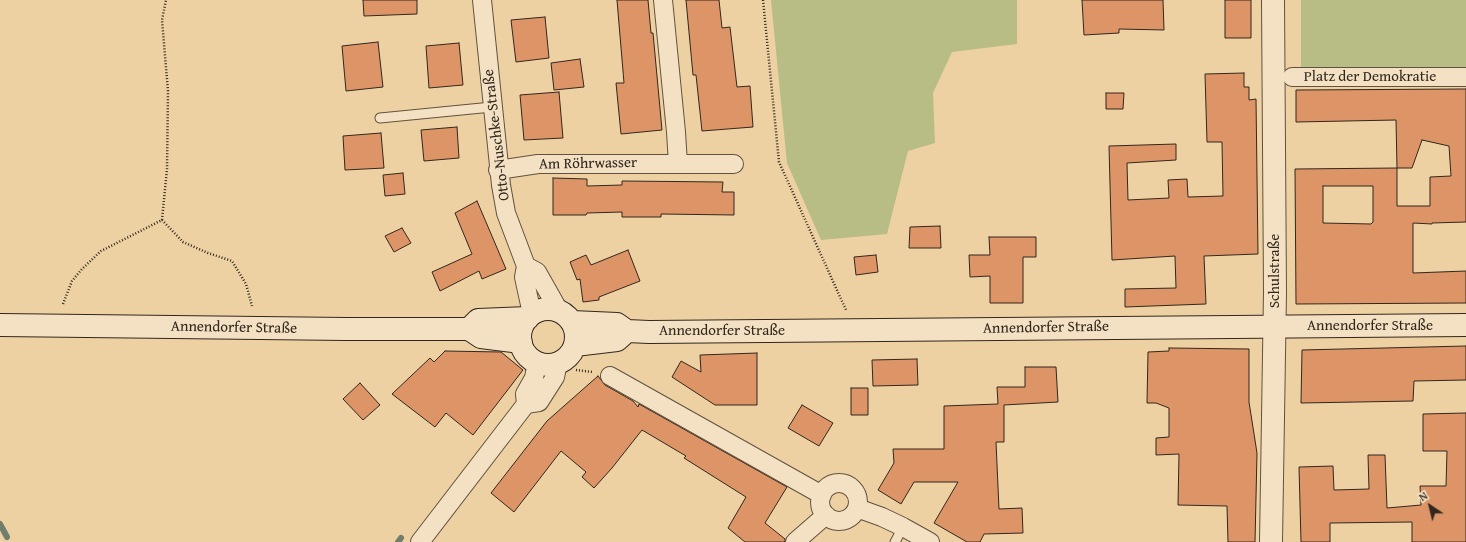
<!DOCTYPE html>
<meta charset="utf-8">
<style>
body{margin:0}
#map{position:relative;width:1466px;height:542px;overflow:hidden;background:#eed1a2;font-family:"Gentium Book Plus",serif}
canvas{display:block}
.north{position:absolute;left:1410px;top:486px;width:40px;height:40px;-webkit-text-stroke:3px #f4e1c3;paint-order:stroke;rotate:325deg;font-size:11px;font-weight:700;line-height:16px;text-align:center;color:#31271e}
.north::after{content:'';display:block;margin:auto;width:14px;height:18px;background:#31271e;clip-path:polygon(50% 0,100% 100%,50% 72%,0 100%)}
</style>
<div id="map">
<canvas width="1466" height="542"></canvas>
<div class="north">N</div>
</div>
<script>
const g = document.querySelector('canvas').getContext('2d');
g.lineJoin = 'round';
function fillPath(path, color) {
  g.fillStyle = color;
  g.fill(path, 'evenodd');
}
function poly(rows) {
  const path = new Path2D();
  for (const r of rows) {
    if (r.length === 3) {
      path.moveTo(r[0] + r[2], r[1]);
      path.arc(r[0], r[1], r[2], 0, 2 * Math.PI);
      continue;
    }
    path.moveTo(r[0], r[1]);
    for (let i = 2; i < r.length; i += 2) path.lineTo(r[i], r[i + 1]);
  }
  return path;
}
function trace(path, color, width, dash) {
  g.strokeStyle = color;
  g.lineWidth = width;
  g.lineCap = dash ? 'butt' : 'round';
  g.setLineDash(dash || []);
  g.stroke(path);
}
function label(font, color, halo, rows, align = 'center') {
  g.font = font + ' "Gentium Book Plus",serif';
  g.lineWidth = 3;
  g.setLineDash([]);
  g.textBaseline = 'middle';
  g.strokeStyle = halo;
  g.fillStyle = color;
  for (const [text, x, y, turn = 0] of rows) {
    g.save();
    g.translate(x, y);
    g.rotate((+turn || 0) * Math.PI / 180);
    g.textAlign = isNaN(turn) ? turn : align;
    if (halo) g.strokeText(text, 0, 0);
    g.fillText(text, 0, 0);
    g.restore();
  }
}
fillPath(poly([
 [771,0,1017,0,1017,44,952,52,933,93,935,143,908,151,887,234,821,240,787,163],
 [1301,0,1466,0,1466,69,1301,69]
]), '#b8bc85');
trace(poly([
 [0,524,7,537],
 [398,542,401,538]
]), '#717e6c', 6);
const building = poly([
 [363,0,417,0,417,14,364,16,363,0],
 [617,0,648,0,651,33,653,33,662,130,621,134,616,83,624,83,617,0],
 [686,0,719,0,722,28,730,27,737,87,750,86,753,127,702,131,696,75,693,75,686,0],
 [1082,0,1163,0,1164,30,1119,29,1119,33,1084,35,1082,0],
 [1225,0,1251,0,1251,38,1225,38,1225,0],
 [545,17,549,58,516,62,511,20,545,17],
 [378,42,383,87,346,91,342,46,378,42],
 [459,43,463,85,429,88,426,46,459,43],
 [580,59,584,87,554,90,551,63,580,59],
 [1244,73,1244,87,1249,87,1249,100,1256,99,1258,254,1204,256,1206,304,1125,307,1125,289,1176,288,1175,256,1112,260,1109,146,1176,144,1176,160,1127,163,1128,200,1169,198,1168,180,1187,179,1188,197,1223,196,1222,142,1207,142,1205,74,1244,73],
 [1466,89,1466,222,1432,223,1432,224,1413,223,1413,273,1466,271,1466,303,1296,304,1295,169,1397,168,1396,120,1296,122,1296,90,1466,89],
 [1422,140,1449,146,1451,176,1430,177,1430,206,1397,206,1397,168,1412,168,1422,140],
 [1323,186,1373,186,1373,222,1371,224,1323,223,1323,186],
 [559,92,563,138,524,140,520,95,559,92],
 [1106,93,1124,93,1123,109,1106,109,1106,93],
 [457,127,459,158,424,161,421,130,457,127],
 [381,133,384,168,345,170,343,136,381,133],
 [403,173,405,194,385,196,383,175,403,173],
 [553,178,587,179,587,186,622,185,622,181,723,182,722,192,734,192,734,215,661,214,661,217,622,217,622,212,587,213,586,215,553,215,553,178],
 [477,201,506,269,482,279,479,271,440,291,432,272,472,254,455,213,477,201],
 [940,226,941,248,909,248,910,227,940,226],
 [402,228,411,243,394,252,385,236,402,228],
 [989,237,1036,237,1036,257,1023,257,1023,303,990,303,990,276,970,277,969,255,990,255,989,237],
 [628,250,640,281,599,297,599,300,583,302,580,279,577,280,570,262,586,255,591,265,628,250],
 [876,255,878,272,856,275,854,257,876,255],
 [1466,346,1466,380,1414,381,1413,401,1301,403,1302,350,1466,346],
 [1169,348,1249,349,1249,402,1257,453,1255,542,1228,542,1227,506,1178,505,1179,454,1156,455,1156,438,1169,437,1169,408,1156,403,1147,403,1148,352,1169,351,1169,348],
 [445,351,501,352,523,370,473,435,446,413,435,427,392,394,430,358,434,362,445,351],
 [757,353,757,405,715,405,672,377,681,361,701,372,700,355,757,353],
 [917,359,918,385,873,386,872,360,917,359],
 [1025,367,1056,367,1058,402,1004,405,1004,442,996,442,999,509,1022,508,1023,533,984,534,980,542,967,542,934,523,958,482,914,482,901,504,878,490,894,463,893,449,944,449,944,406,998,404,997,387,1025,387,1025,367],
 [598,376,605,385,633,401,638,407,639,404,787,487,765,523,785,539,785,542,745,542,728,528,746,497,684,458,686,456,642,430,612,468,594,488,582,477,586,472,561,451,514,512,491,493,547,421,598,376],
 [360,383,380,405,363,420,343,399,360,383],
 [851,388,868,388,868,415,851,415,851,388],
 [802,405,833,423,819,446,788,428,802,405],
 [1466,413,1466,542,1412,542,1412,522,1330,523,1330,542,1301,542,1299,467,1333,466,1334,490,1369,489,1368,455,1385,455,1387,508,1421,505,1420,486,1446,486,1447,451,1423,451,1423,414,1466,413]
]);
fillPath(building, '#dd9567');
trace(building, '#31271e', 1);
const service = poly([
 [380,118,492,107],
 [895,542,903,527]
]);
const minor = poly([
 [482,0,501,185,506,213,526,266,524,277,532,314],
 [663,0,676,132,678,164],
 [1292,77,1466,77],
 [498,170,538,164,734,164],
 [526,266,537,272,559,311],
 [610,376,822,495],
 [526,404,539,402,555,377,558,363],
 [526,404,525,394,534,378,537,362],
 [839,502,19],
 [857,508,882,517,903,527,930,542],
 [420,542,526,404],
 [795,542,826,515]
]);
const tertiary = poly([
 [1271,542,1275,292,1273,0]
]);
const secondary = poly([
 [548,337,28],
 [572,322,617,324,627,331,649,332,1466,325],
 [0,325,346,329,469,329,481,337,521,342],
 [469,329,478,320,528,318],
 [575,345,617,340,627,331]
]);
trace(service, '#60523f', 11);
trace(minor, '#60523f', 20);
trace(tertiary, '#60523f', 24);
trace(secondary, '#31271e', 24);
trace(poly([
 [763,0,779,162,846,310],
 [162,220,183,242,208,253,232,261,246,284,252,306],
 [63,304,72,281,82,269,101,251,162,220,167,169,168,91,162,20,166,0],
 [576,370,593,372]
]), '#31271e', 2.5, [1, 2]);
trace(service, '#f4e1c3', 9);
trace(minor, '#f4e1c3', 18);
trace(tertiary, '#f4e1c3', 22);
trace(secondary, '#f4e1c3', 22);
label('15px', '#31271e', '#f4e1c3', [
 ["Platz der Demokratie",1370,77],
 ["Otto-Nuschke-Straße",497,135,-97],
 ["Am Röhrwasser",588,164,-1],
 ["Schulstraße",1275,271,-90],
 ["Annendorfer Straße",1370,326],
 ["Annendorfer Straße",234,328,1],
 ["Annendorfer Straße",1046,328,-1],
 ["Annendorfer Straße",722,331]
]);
</script>
